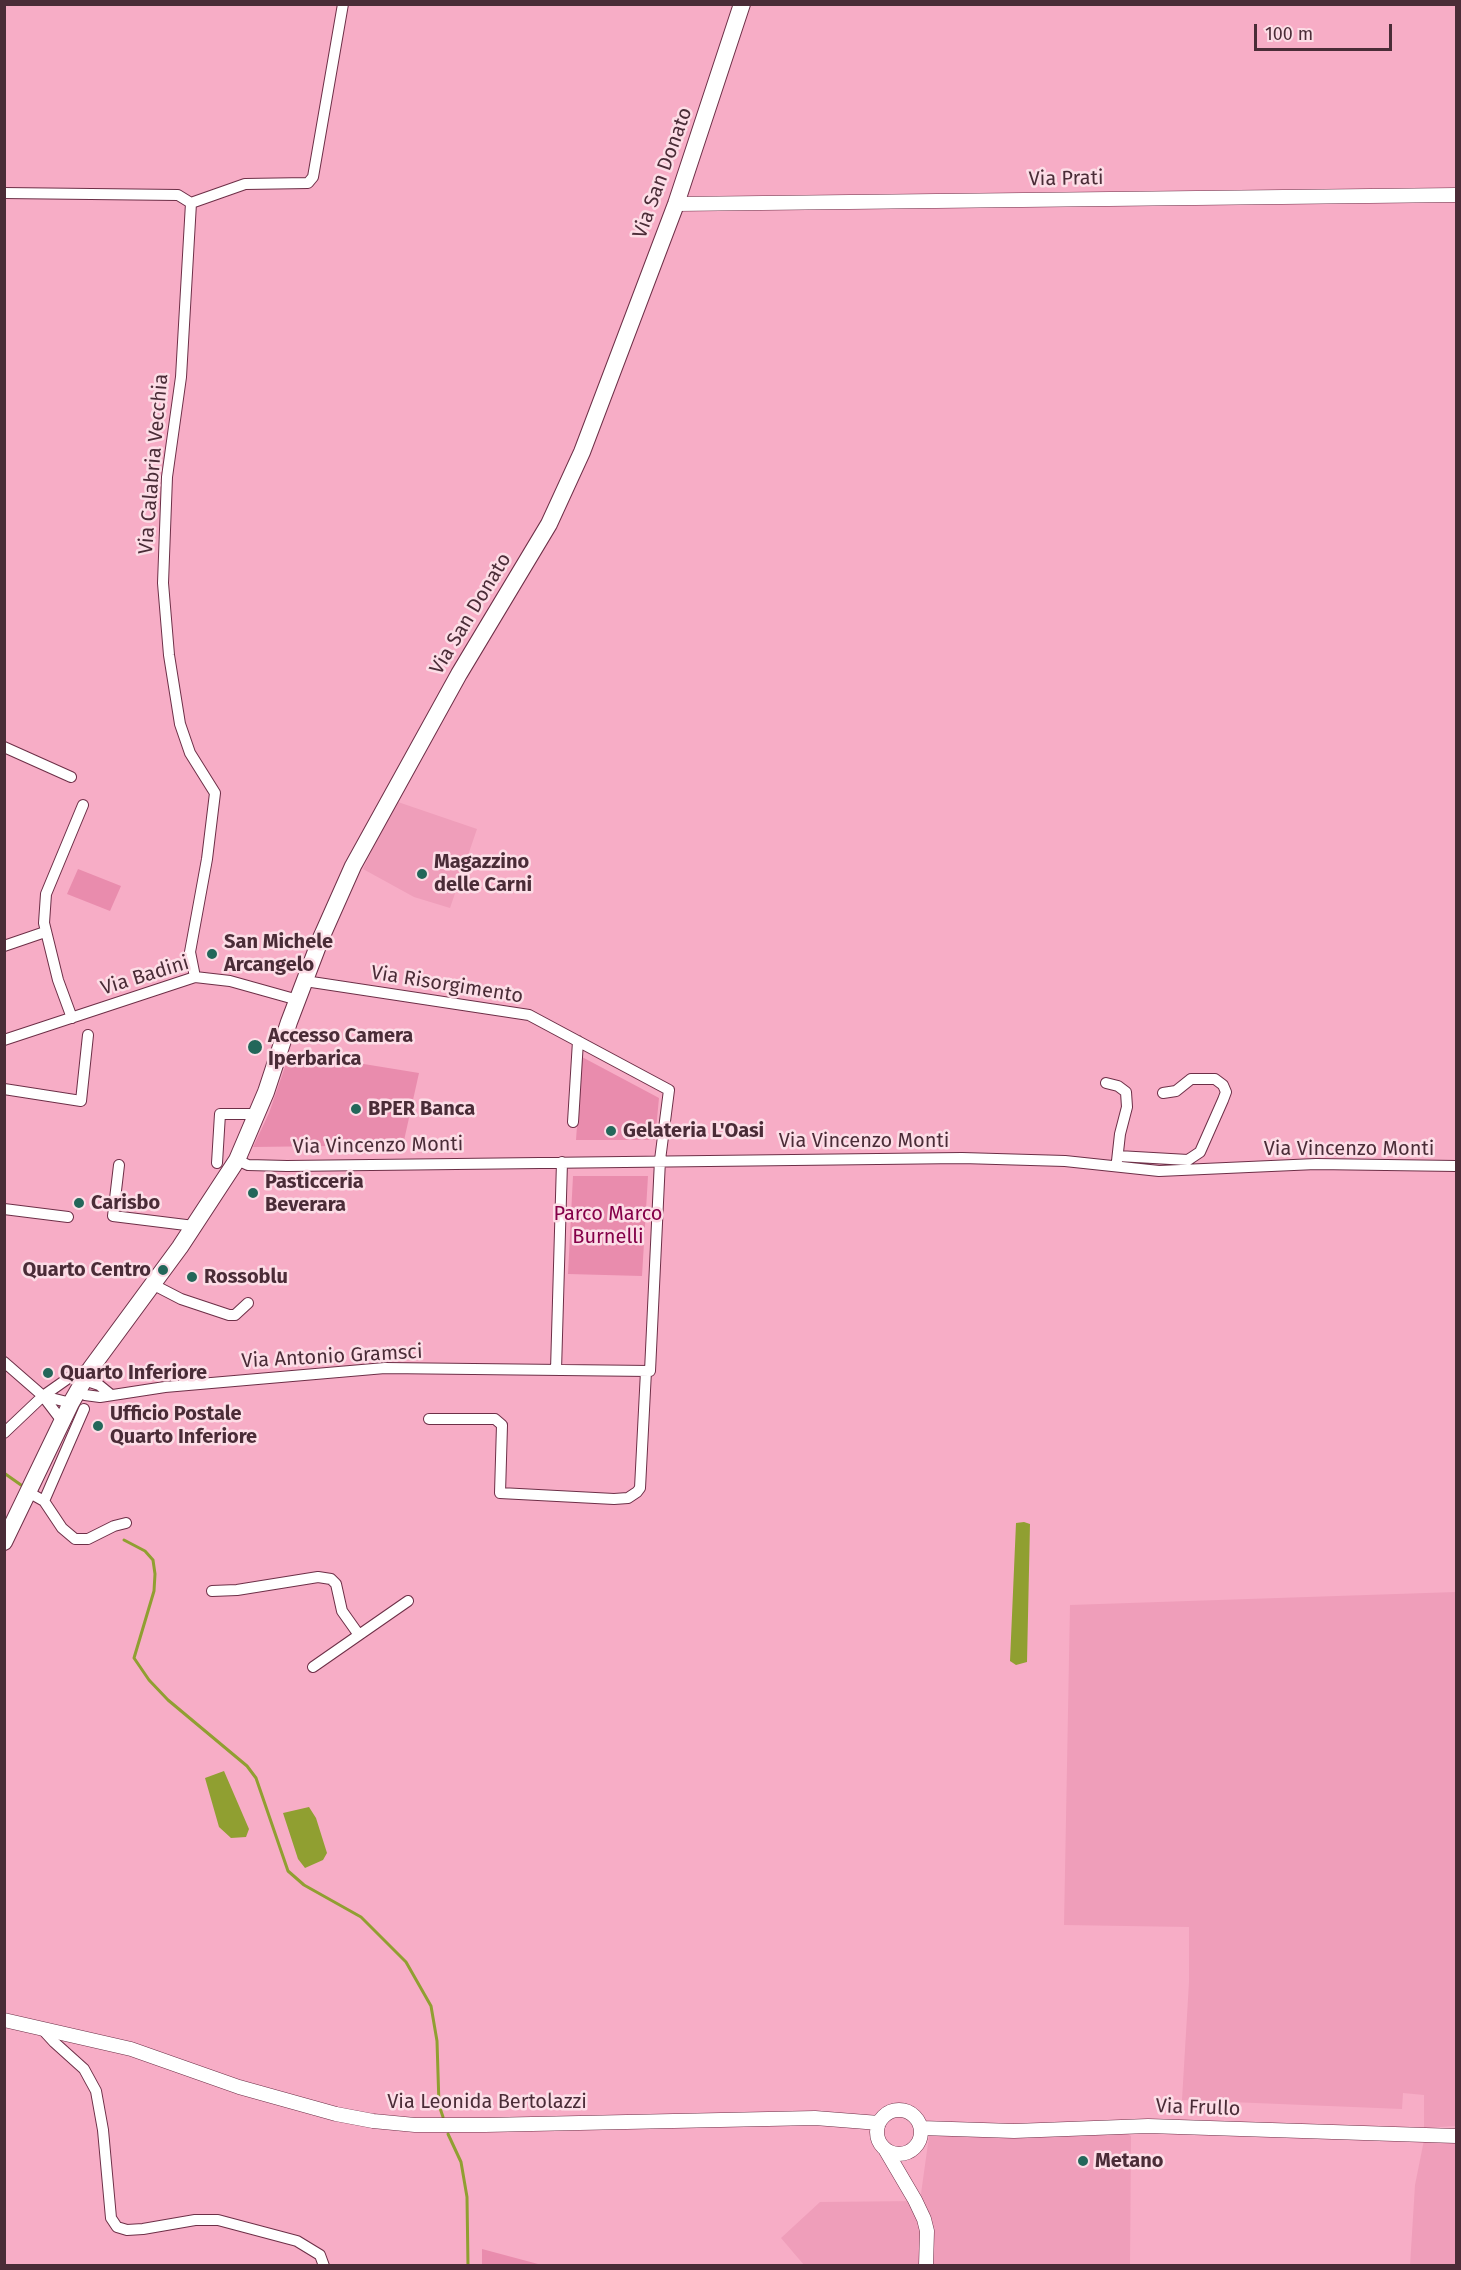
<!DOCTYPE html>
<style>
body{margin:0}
#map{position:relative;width:1461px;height:2270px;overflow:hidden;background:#f7adc6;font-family:"Fira Sans",sans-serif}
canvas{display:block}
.frame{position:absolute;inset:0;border:6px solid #4a2c37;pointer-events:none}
.scale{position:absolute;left:1254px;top:24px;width:138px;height:27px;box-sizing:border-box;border:3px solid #4a2c37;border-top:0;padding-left:8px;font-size:18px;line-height:21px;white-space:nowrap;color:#4a2c37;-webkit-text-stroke:4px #fcdde6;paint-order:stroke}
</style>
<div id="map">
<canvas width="1461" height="2270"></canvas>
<div class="frame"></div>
<div class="scale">100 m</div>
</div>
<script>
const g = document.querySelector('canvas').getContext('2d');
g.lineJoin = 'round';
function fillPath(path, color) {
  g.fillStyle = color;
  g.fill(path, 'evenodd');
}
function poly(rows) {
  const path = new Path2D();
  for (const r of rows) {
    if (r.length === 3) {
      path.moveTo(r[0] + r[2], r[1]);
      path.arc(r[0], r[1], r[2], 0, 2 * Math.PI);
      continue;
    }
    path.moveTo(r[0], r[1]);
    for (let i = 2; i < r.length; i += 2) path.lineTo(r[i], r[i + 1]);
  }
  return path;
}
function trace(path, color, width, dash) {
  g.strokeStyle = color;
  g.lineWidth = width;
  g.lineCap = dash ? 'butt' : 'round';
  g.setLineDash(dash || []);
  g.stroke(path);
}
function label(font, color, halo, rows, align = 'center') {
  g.font = font + ' "Fira Sans",sans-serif';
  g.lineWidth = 5;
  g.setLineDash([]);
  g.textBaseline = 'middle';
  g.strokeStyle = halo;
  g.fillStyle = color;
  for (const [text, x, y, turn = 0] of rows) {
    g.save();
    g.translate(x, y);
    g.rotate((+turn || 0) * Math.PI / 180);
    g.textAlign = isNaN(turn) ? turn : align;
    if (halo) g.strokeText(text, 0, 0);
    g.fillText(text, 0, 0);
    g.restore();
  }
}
fillPath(poly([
 [395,801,477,829,450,908,414,897,363,869],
 [1456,1592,1456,2126,1424,2128,1424,2095,1403,2093,1402,2109,1182,2100,1189,1982,1189,1927,1064,1925,1070,1605],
 [1118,2127,1131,2136,1130,2265,804,2265,781,2238,820,2202,920,2201,930,2129],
 [1424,2140,1456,2140,1456,2265,1410,2266,1415,2185]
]), '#ef9eba');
fillPath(poly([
 [78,869,121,886,110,911,67,894],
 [290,1052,419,1073,403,1145,253,1147,269,1113],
 [582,1057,659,1098,655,1140,576,1140],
 [573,1176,648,1176,642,1276,568,1274],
 [482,2249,538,2264,539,2265,482,2265]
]), '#e98cad');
fillPath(poly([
 [1024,1522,1030,1524,1027,1662,1016,1665,1010,1661,1016,1523],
 [224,1771,249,1829,246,1837,231,1838,219,1827,205,1778],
 [309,1807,316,1818,327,1853,323,1860,305,1868,298,1859,283,1813]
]), '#909f31');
trace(poly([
 [4,1473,21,1485],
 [124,1540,145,1551,153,1560,155,1574,154,1591,134,1658,149,1680,168,1700,247,1766,256,1778,288,1871,304,1885,361,1917,406,1962,431,2006,437,2041,439,2105,443,2117],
 [448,2134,461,2162,467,2197,468,2266]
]), '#909f31', 3);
const street = poly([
 [4,193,178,195,191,203,181,377,167,477,163,583,169,655,180,724,190,753,215,793,207,859,190,952,195,977],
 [191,203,245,184,308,183,313,177,343,4],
 [4,747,71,777],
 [4,946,45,932],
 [72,1018,58,980,44,923,46,894,83,805],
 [4,1040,195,977,230,981,298,1000],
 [1106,1083,1118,1086,1126,1092,1127,1107,1120,1134,1117,1161],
 [4,1089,81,1101,88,1035],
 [573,1122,578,1041],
 [1118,1156,1188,1160,1200,1152,1223,1100,1226,1092,1223,1085,1215,1079,1191,1079,1176,1091,1163,1093],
 [237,1160,248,1165,287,1166,962,1158,1065,1161,1159,1171,1316,1164,1456,1166],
 [217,1163,220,1114,257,1114],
 [119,1165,113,1216,194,1226],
 [4,1209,68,1217],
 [152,1284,181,1299,229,1315,235,1315,248,1303],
 [4,1362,43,1396,62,1421],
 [556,1370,562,1162],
 [84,1380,99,1385,110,1394],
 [78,1390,85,1395,100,1397,165,1387,385,1368,650,1371,660,1160,669,1090,529,1015,305,981],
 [43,1396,71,1403],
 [429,1419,495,1419,502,1425,500,1493,614,1499,628,1498,637,1492,640,1488,646,1371],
 [4,1433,43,1396,70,1377,90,1368],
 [28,1492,44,1501,62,1528,75,1539,88,1539,114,1526,126,1523],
 [44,1501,84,1409],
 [212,1591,237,1590,318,1577,331,1579,336,1584,342,1611,359,1635,313,1667],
 [359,1635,408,1601],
 [43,2030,54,2042,84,2069,96,2091,103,2130,111,2218,117,2227,127,2230,143,2229,195,2220,218,2220,297,2241,320,2255,324,2266]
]);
const secondary = poly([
 [676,204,1456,195],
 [4,2020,131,2049,239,2087,336,2114,373,2121,415,2125,485,2125,815,2118,879,2123],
 [899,2132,22],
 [921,2128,1014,2131,1148,2126,1456,2136],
 [885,2149,915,2200,924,2219,927,2231,926,2266]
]);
const primary = poly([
 [4,1542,71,1403,91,1368,180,1247,237,1160,266,1092,289,1022,321,938,353,866,459,674,549,524,582,452,676,204,742,4]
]);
trace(street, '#6d2f47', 12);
trace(secondary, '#6d2f47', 15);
trace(primary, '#6d2f47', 18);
trace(street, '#fff', 10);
trace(secondary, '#fff', 14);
trace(primary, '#fff', 16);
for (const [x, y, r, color] of [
 [422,874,6,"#23675a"],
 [212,954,6,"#23675a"],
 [255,1047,8,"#23675a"],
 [356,1109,6,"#23675a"],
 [611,1131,6,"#23675a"],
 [253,1193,6,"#23675a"],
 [79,1203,6,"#23675a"],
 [163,1270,6,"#23675a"],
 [192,1277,6,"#23675a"],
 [48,1373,6,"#23675a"],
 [98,1426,6,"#23675a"],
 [1083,2161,6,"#23675a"]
]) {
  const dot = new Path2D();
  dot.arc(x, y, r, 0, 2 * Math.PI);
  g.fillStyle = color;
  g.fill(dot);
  trace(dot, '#fcdde6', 2);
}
label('20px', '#4a2c37', '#fcdde6', [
 ["Via San Donato",663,173,-70],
 ["Via Prati",1066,179,-1],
 ["Via Calabria Vecchia",154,464,-85],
 ["Via San Donato",471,614,-59],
 ["Via Badini",145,976,-17],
 ["Via Risorgimento",447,985,9],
 ["Via Vincenzo Monti",864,1141],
 ["Via Vincenzo Monti",378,1146,-1],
 ["Via Vincenzo Monti",1349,1149],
 ["Via Antonio Gramsci",332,1357,-3],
 ["Via Leonida Bertolazzi",487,2102],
 ["Via Frullo",1198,2108,2]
]);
label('bold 20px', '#4a2c37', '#fcdde6', [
 ["Magazzino",434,862],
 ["delle Carni",434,885],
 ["San Michele",224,942],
 ["Arcangelo",224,965],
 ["Accesso Camera",268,1036],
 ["Iperbarica",268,1059],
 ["BPER Banca",368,1109],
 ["Gelateria L'Oasi",623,1131],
 ["Pasticceria",265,1182],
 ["Beverara",265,1205],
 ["Carisbo",91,1203],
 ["Quarto Centro",151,1270,"right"],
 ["Rossoblu",204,1277],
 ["Quarto Inferiore",60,1373],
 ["Ufficio Postale",110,1414],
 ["Quarto Inferiore",110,1437],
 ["Metano",1095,2161]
], 'left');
label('20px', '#850049', '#fcdde6', [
 ["Parco Marco",608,1214],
 ["Burnelli",608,1237]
]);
</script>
